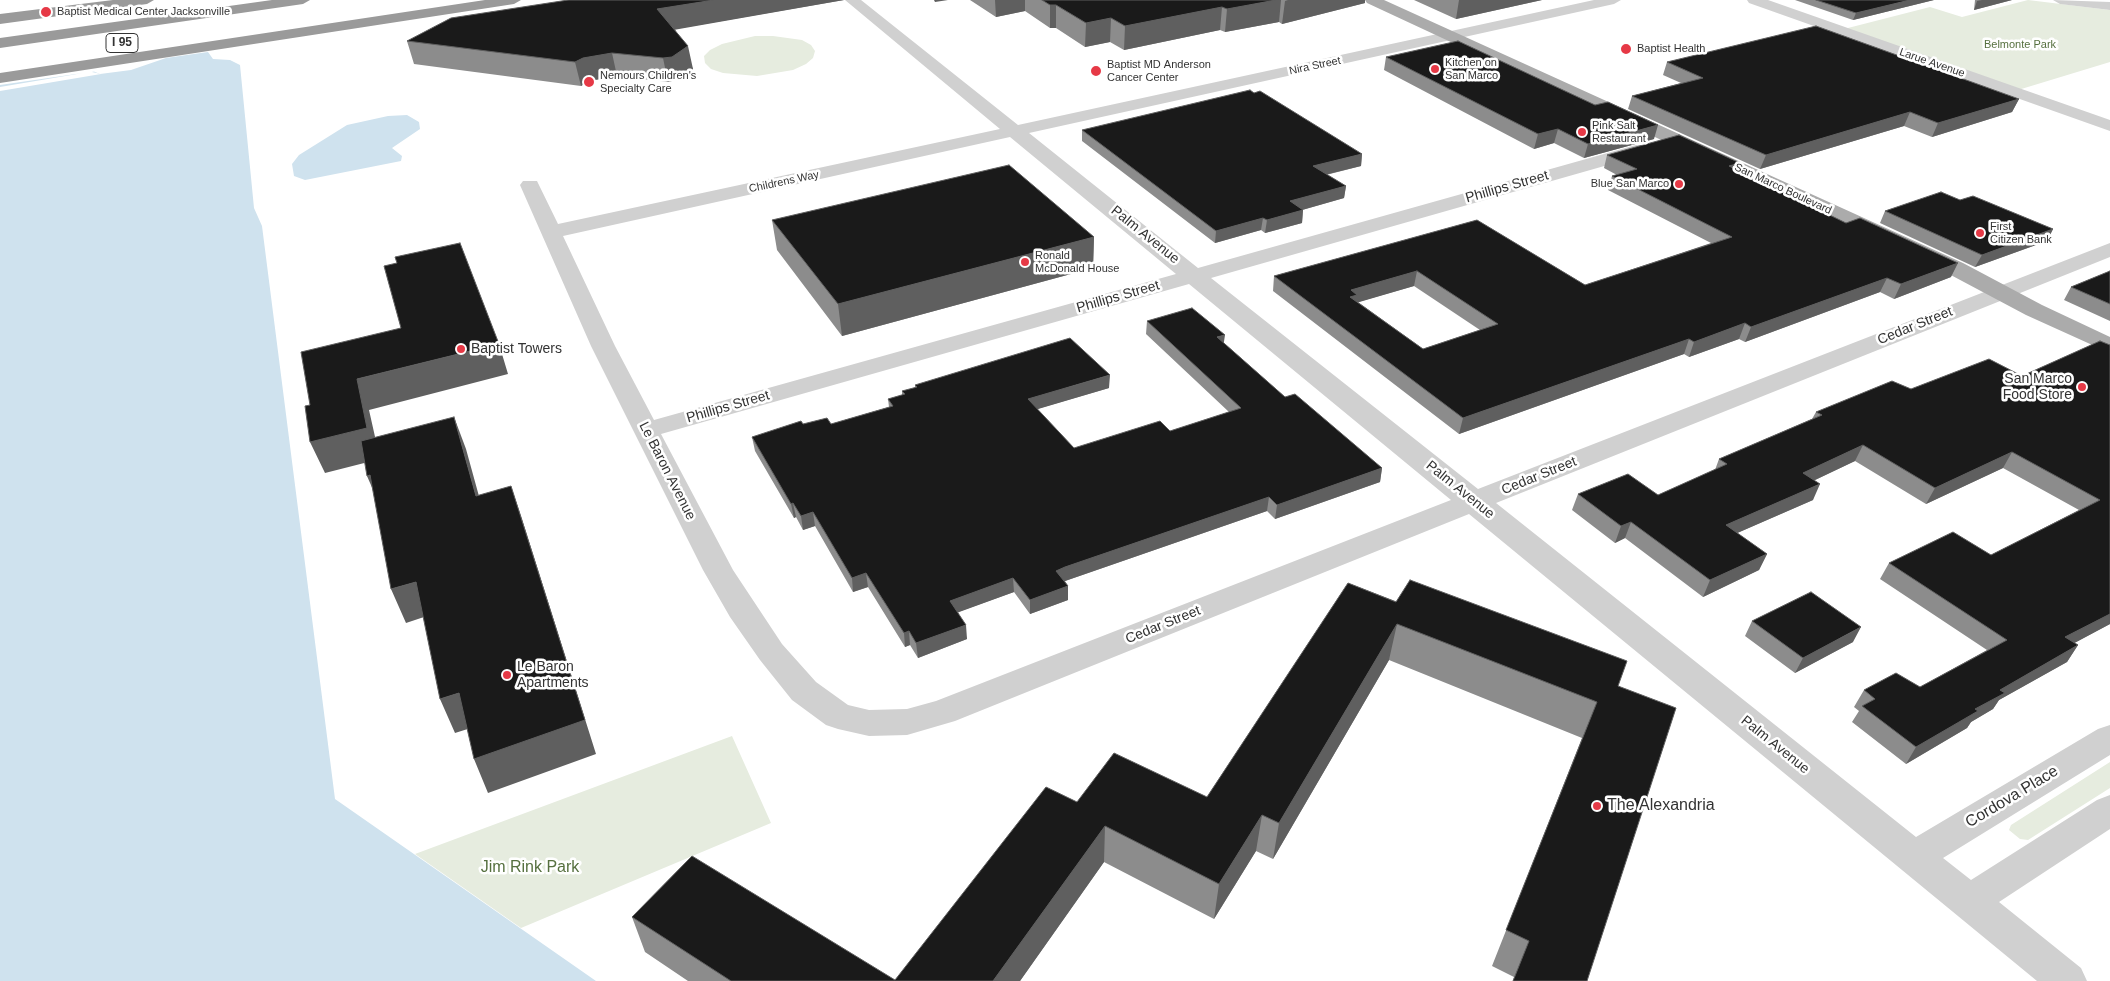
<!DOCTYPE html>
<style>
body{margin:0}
canvas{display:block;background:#fff}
</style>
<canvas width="2110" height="981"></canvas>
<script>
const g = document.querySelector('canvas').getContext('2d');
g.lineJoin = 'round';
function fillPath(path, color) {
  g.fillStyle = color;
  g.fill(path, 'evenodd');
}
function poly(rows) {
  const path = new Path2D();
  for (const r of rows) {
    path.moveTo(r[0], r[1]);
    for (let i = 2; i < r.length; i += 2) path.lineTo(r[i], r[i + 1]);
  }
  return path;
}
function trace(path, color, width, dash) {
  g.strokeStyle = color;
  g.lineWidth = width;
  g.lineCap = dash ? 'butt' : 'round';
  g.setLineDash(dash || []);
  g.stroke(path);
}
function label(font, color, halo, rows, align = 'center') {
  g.font = font + ' Arial,sans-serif';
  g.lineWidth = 5;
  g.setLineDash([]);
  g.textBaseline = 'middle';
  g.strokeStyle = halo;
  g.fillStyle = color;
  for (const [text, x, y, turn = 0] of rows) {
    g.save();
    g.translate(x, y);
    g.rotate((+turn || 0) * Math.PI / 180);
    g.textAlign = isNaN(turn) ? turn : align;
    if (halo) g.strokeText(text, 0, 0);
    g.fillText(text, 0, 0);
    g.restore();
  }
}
fillPath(poly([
 [2028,0,2110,10,2110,62,2018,90,1844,29,1930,7,1962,17],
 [755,36,773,36,802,40,811,45,815,51,813,58,806,64,793,70,757,76,723,73,711,69,705,63,704,56,710,50,722,44],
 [732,736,771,823,521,928,415,854],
 [2110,762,2110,788,2028,840,2020,839,2009,830,2011,825]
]), '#e6ecdf');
fillPath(poly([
 [208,52,213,59,230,60,240,65,254,208,262,226,335,799,596,981,0,981,0,61,88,69,100,74,131,70,166,58],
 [407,115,419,122,420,129,392,148,402,156,401,161,305,180,294,176,292,164,299,155,347,125,388,116]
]), '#cfe2ee');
fillPath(poly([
 [89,55,97,60,91,69,95,71,92,72,101,74,0,91,0,87,83,73,0,85,0,58]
]), '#fff');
fillPath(poly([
 [845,0,861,0,1018,125,1594,0,1621,0,1614,4,1029,133,1198,268,1636,145,1650,145,1652,149,1650,153,1211,278,1478,489,2110,243,2110,257,1496,503,1916,837,2098,729,2110,725,2110,755,1943,858,1971,880,2097,800,2110,795,2110,829,1999,902,2081,968,2087,981,2037,981,1469,514,955,721,907,735,869,736,838,729,826,725,792,700,760,660,730,617,703,570,591,346,520,185,523,181,537,181,558,224,1000,129,845,0],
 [1010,137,1176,274,654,420,615,346,563,236,1010,137],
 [1189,284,1451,500,936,701,907,709,869,710,848,705,816,682,782,644,733,570,661,434,1189,284],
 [1747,0,1768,0,2110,120,2110,131,1749,3,1747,0],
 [2053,0,2110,2,2110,10,2060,4,2053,0]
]), '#d0d0d0');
fillPath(poly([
 [1365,0,1384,0,1963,263,2042,305,2110,337,2110,353,2026,315,1947,273,1367,3,1365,0]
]), '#ababab');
fillPath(poly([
 [113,0,154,0,147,4,0,24,0,14,113,0],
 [272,0,310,0,303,4,0,48,0,38,272,0],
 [485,0,521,0,514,4,0,83,0,73,485,0]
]), '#9a9a9a');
fillPath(poly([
 [568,0,844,0,675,29,693,69,676,80,668,82,617,76,589,81,581,86,414,64,407,41],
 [970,0,1365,0,1365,3,1282,24,1279,22,1225,32,1220,30,1124,50,1110,42,1085,47,1056,28,1050,28,1025,11,996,17],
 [1414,0,1542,0,1456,19],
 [1795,0,1934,0,1853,20],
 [1975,0,2012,0,1974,10],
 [1386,57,1654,139,1584,158,1554,143,1534,149,1384,70],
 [1667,62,2019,99,2012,112,1932,137,1904,126,1760,169,1628,109,1632,96,1681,83,1663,75],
 [1082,130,1362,154,1361,166,1326,175,1346,186,1344,198,1302,210,1303,210,1302,223,1265,233,1261,230,1215,243,1082,141],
 [1607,155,1740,163,1737,171,1951,277,1894,299,1880,292,1745,342,1739,339,1689,357,1684,354,1459,434,1273,291,1274,276,1477,220,1585,285,1711,243,1608,190,1612,176,1617,175,1604,168],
 [1414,286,1480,330,1423,349,1358,302],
 [1960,200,2053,229,2047,241,1975,267,1880,223,1885,211],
 [772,220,1094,237,1093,268,842,336,777,250],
 [2110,271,2110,321,2064,300,2071,287],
 [1147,321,1224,343,1285,397,1382,468,1380,482,1275,519,1267,511,1065,581,1068,586,1068,600,1030,614,1014,592,958,612,967,639,918,658,910,645,905,647,868,587,853,592,815,526,803,530,796,517,794,518,755,451,752,437,803,424,831,424,889,407,888,399,902,395,902,391,915,388,915,385,1109,388,1037,409,1074,448,1170,431,1229,412,1146,334],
 [2100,341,2110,624,2074,643,2078,645,2067,662,1999,700,1993,709,1971,722,1967,728,1906,764,1852,722,1859,711,1854,707,1864,690,1920,687,1987,650,1880,579,1889,563,1991,555,2079,510,2003,468,1926,504,1855,461,1815,480,1813,500,1737,533,1767,554,1759,570,1703,597,1625,538,1615,543,1572,510,1578,494,1658,495,1715,470,1719,459,1812,419,1816,412,1911,389,2022,376],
 [1348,583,1618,686,1587,981,1513,981,1514,977,1492,966,1582,738,1389,660,1273,859,1256,851,1214,919,1104,862,1020,981,688,981,645,952,632,917,895,980,1077,802,1207,797],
 [1752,621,1853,642,1795,673,1745,636]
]), '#8c8c8c');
fillPath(poly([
 [714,0,844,0,662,32,657,9],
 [934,0,948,0,935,2],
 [995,0,1025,0,1025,11,996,17],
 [1276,0,1281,0,1279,22,1225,32,1227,9],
 [1288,0,1365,0,1365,3,1282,24,1285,1],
 [1459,0,1542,0,1456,19],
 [1910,0,1934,0,1853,20,1856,13],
 [1982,0,2012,0,1974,10,1977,1],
 [1050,5,1056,5,1056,28,1050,28],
 [1222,7,1220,30,1124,50,1125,26],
 [1111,18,1110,42,1085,47,1086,23],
 [688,46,693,69,676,80,668,82,663,58],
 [612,53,617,76,589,81,581,86,575,62,583,58],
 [2019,99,2012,112,1932,137,1938,123],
 [1910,112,1904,126,1760,169,1766,155],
 [1658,125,1654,139,1584,158,1588,144],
 [1558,129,1554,143,1534,149,1538,134],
 [1362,154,1361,166,1312,178,1313,166],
 [1740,163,1735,177,1729,166],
 [1346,186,1344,198,1288,214,1290,201],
 [1303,210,1302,223,1265,233,1267,220],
 [1263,218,1261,230,1215,243,1216,231],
 [2053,229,2047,241,1975,267,1982,255],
 [1094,237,1093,268,842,336,838,304],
 [1958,263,1951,277,1894,299,1901,284],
 [1417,271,1414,286,1356,303,1348,312,1351,290],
 [1887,278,1880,292,1745,342,1751,327],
 [1745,323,1739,339,1689,357,1694,342],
 [1225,335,1223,348,1217,337],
 [1689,339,1684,354,1459,434,1463,418],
 [499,344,508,374,369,410,380,459,325,473,310,442,357,379],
 [1110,375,1109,388,1028,412,1028,399],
 [454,417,466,449,488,529,476,496],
 [1863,445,1855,461,1796,489,1803,473],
 [2012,452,2003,468,1926,504,1935,488],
 [1382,468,1380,482,1275,519,1277,505],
 [370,475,381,508,367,476],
 [1820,484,1813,500,1719,541,1726,525],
 [511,486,522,519,596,754,488,793,474,759],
 [1269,497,1267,511,1065,581,1056,585,1056,571,1065,567],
 [793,503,796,517,794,518,791,504],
 [813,512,815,526,803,530,801,516],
 [1631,522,1625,538,1615,543,1621,526],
 [1767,554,1759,570,1703,597,1710,580],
 [866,573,868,587,853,592,852,578],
 [1013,578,1014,592,951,615,950,601],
 [416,582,430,615,406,623,391,589],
 [1068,586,1068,600,1030,614,1030,600],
 [2110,614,2110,624,2054,654,2065,637],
 [1397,624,1389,660,1273,859,1279,823],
 [966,625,967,639,918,658,916,643],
 [1861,627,1853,642,1795,673,1803,658],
 [909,631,910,645,905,647,904,633],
 [2078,645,2067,662,1999,700,1993,709,1971,722,1967,728,1906,764,1916,747,2000,690],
 [459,693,474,727,455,733,440,699],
 [1262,815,1256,851,1214,919,1219,884],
 [1105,826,1104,862,1020,981,993,981]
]), '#5f5f5f');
const building = poly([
 [568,0,714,0,657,9,688,46,672,57,663,58,612,53,583,58,575,62,407,41,451,18,568,0],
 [1042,0,1276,0,1227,9,1222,7,1125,26,1111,18,1086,23,1056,5,1050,5,1042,0],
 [1816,0,1910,0,1856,13,1816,0],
 [1816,26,2019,99,1938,123,1910,112,1766,155,1632,96,1703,78,1667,62,1816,26],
 [1458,41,1595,105,1608,102,1658,125,1588,144,1558,129,1538,134,1386,57,1458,41],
 [1250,90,1254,93,1260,91,1362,154,1313,166,1346,186,1290,201,1303,210,1267,220,1263,218,1216,231,1082,130,1250,90],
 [1679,135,1740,163,1729,166,1846,223,1860,218,1958,263,1901,284,1887,278,1751,327,1745,323,1694,342,1689,339,1463,418,1274,276,1477,220,1585,285,1732,237,1612,176,1637,169,1607,155,1679,135],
 [1417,271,1498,324,1423,349,1350,297,1357,295,1351,290,1417,271],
 [1009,165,1094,237,838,304,772,220,1009,165],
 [1941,192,1960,200,1973,196,2053,229,1982,255,1885,211,1941,192],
 [460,243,499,344,357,379,367,428,310,442,305,406,310,405,301,352,401,328,384,266,397,263,395,257,460,243],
 [2110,271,2110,304,2071,287,2110,271],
 [1192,308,1225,335,1217,337,1285,397,1295,394,1382,468,1277,505,1269,497,1065,567,1056,571,1068,586,1030,600,1013,578,950,601,966,625,916,643,909,631,904,633,866,573,852,578,813,512,801,516,793,503,791,504,752,437,801,421,803,424,827,418,831,424,893,406,888,399,905,394,902,391,917,387,915,385,1070,338,1110,375,1028,399,1074,448,1160,421,1170,431,1241,408,1147,321,1192,308],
 [2100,341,2110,345,2110,614,2065,637,2078,645,2000,690,2005,693,1975,709,1978,711,1916,747,1862,706,1875,699,1864,690,1896,673,1920,687,2007,640,1889,563,1953,532,1991,555,2100,500,2012,452,1935,488,1863,445,1803,473,1820,484,1726,525,1767,554,1710,580,1631,522,1621,526,1578,494,1628,474,1658,495,1727,464,1719,459,1822,415,1816,412,1892,381,1911,389,1989,359,2022,376,2100,341],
 [454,417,476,496,511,486,585,720,474,759,459,693,440,699,416,582,391,589,370,475,367,476,361,441,454,417],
 [1410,580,1627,661,1618,686,1676,708,1587,981,1513,981,1529,941,1506,930,1597,702,1397,624,1279,823,1262,815,1219,884,1105,826,993,981,731,981,632,917,692,856,895,980,1046,787,1077,802,1114,753,1207,797,1348,583,1396,602,1410,580],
 [1811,592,1861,627,1803,658,1752,621,1811,592]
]);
fillPath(building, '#1a1a1a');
trace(building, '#5f5f5f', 1);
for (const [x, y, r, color] of [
 [46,12,6,"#e63946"],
 [1626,49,6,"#e63946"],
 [1435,69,5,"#e63946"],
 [1096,71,6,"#e63946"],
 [589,82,6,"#e63946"],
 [1582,132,5,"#e63946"],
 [1679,184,5,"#e63946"],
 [1980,233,5,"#e63946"],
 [1025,262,5,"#e63946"],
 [461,349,5,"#e63946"],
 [2082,387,5,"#e63946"],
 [507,675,5,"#e63946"],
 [1597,806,5,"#e63946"]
]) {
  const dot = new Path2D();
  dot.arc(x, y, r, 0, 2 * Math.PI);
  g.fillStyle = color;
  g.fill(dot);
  trace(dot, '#fff', 2);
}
label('11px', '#333', '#fff', [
 ["Baptist Medical Center Jacksonville",57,12],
 ["Baptist Health",1637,49],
 ["Kitchen on",1445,63],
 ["San Marco",1445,76],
 ["Baptist MD Anderson",1107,65],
 ["Cancer Center",1107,78],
 ["Nemours Children's",600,76],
 ["Specialty Care",600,89],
 ["Pink Salt",1592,126],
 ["Restaurant",1592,139],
 ["Blue San Marco",1669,184,"right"],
 ["First",1990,227],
 ["Citizen Bank",1990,240],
 ["Ronald",1035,256],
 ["McDonald House",1035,269]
], 'left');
label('11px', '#56703f', '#fff', [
 ["Belmonte Park",2020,45]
]);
label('11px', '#333', '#fff', [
 ["Larue Avenue",1932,63,19],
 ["Nira Street",1315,66,-12],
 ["Childrens Way",784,182,-12],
 ["San Marco Boulevard",1783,189,25]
]);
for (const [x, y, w] of [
 [122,43,32]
]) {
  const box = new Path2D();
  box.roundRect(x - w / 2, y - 9.5, w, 19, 4);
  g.fillStyle = '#fff';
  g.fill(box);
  trace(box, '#333', 1);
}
label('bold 12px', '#333', null, [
 ["I 95",122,43]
]);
label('14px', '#333', '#fff', [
 ["Phillips Street",1507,187,-16],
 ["Palm Avenue",1145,235,39],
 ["Phillips Street",1118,297,-16],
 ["Cedar Street",1915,326,-22],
 ["Phillips Street",728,407,-16],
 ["Le Baron Avenue",667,471,63],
 ["Cedar Street",1539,476,-22],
 ["Palm Avenue",1460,490,39],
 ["Cedar Street",1163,625,-22],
 ["Palm Avenue",1775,745,39]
]);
label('14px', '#333', '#fff', [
 ["Baptist Towers",471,349],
 ["San Marco",2072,379,"right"],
 ["Food Store",2072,395,"right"],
 ["Le Baron",517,667],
 ["Apartments",517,683]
], 'left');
label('16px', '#333', '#fff', [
 ["Cordova Place",2012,797,-31]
]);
label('16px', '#333', '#fff', [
 ["The Alexandria",1607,806]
], 'left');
label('16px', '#56703f', '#fff', [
 ["Jim Rink Park",530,868]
]);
</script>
